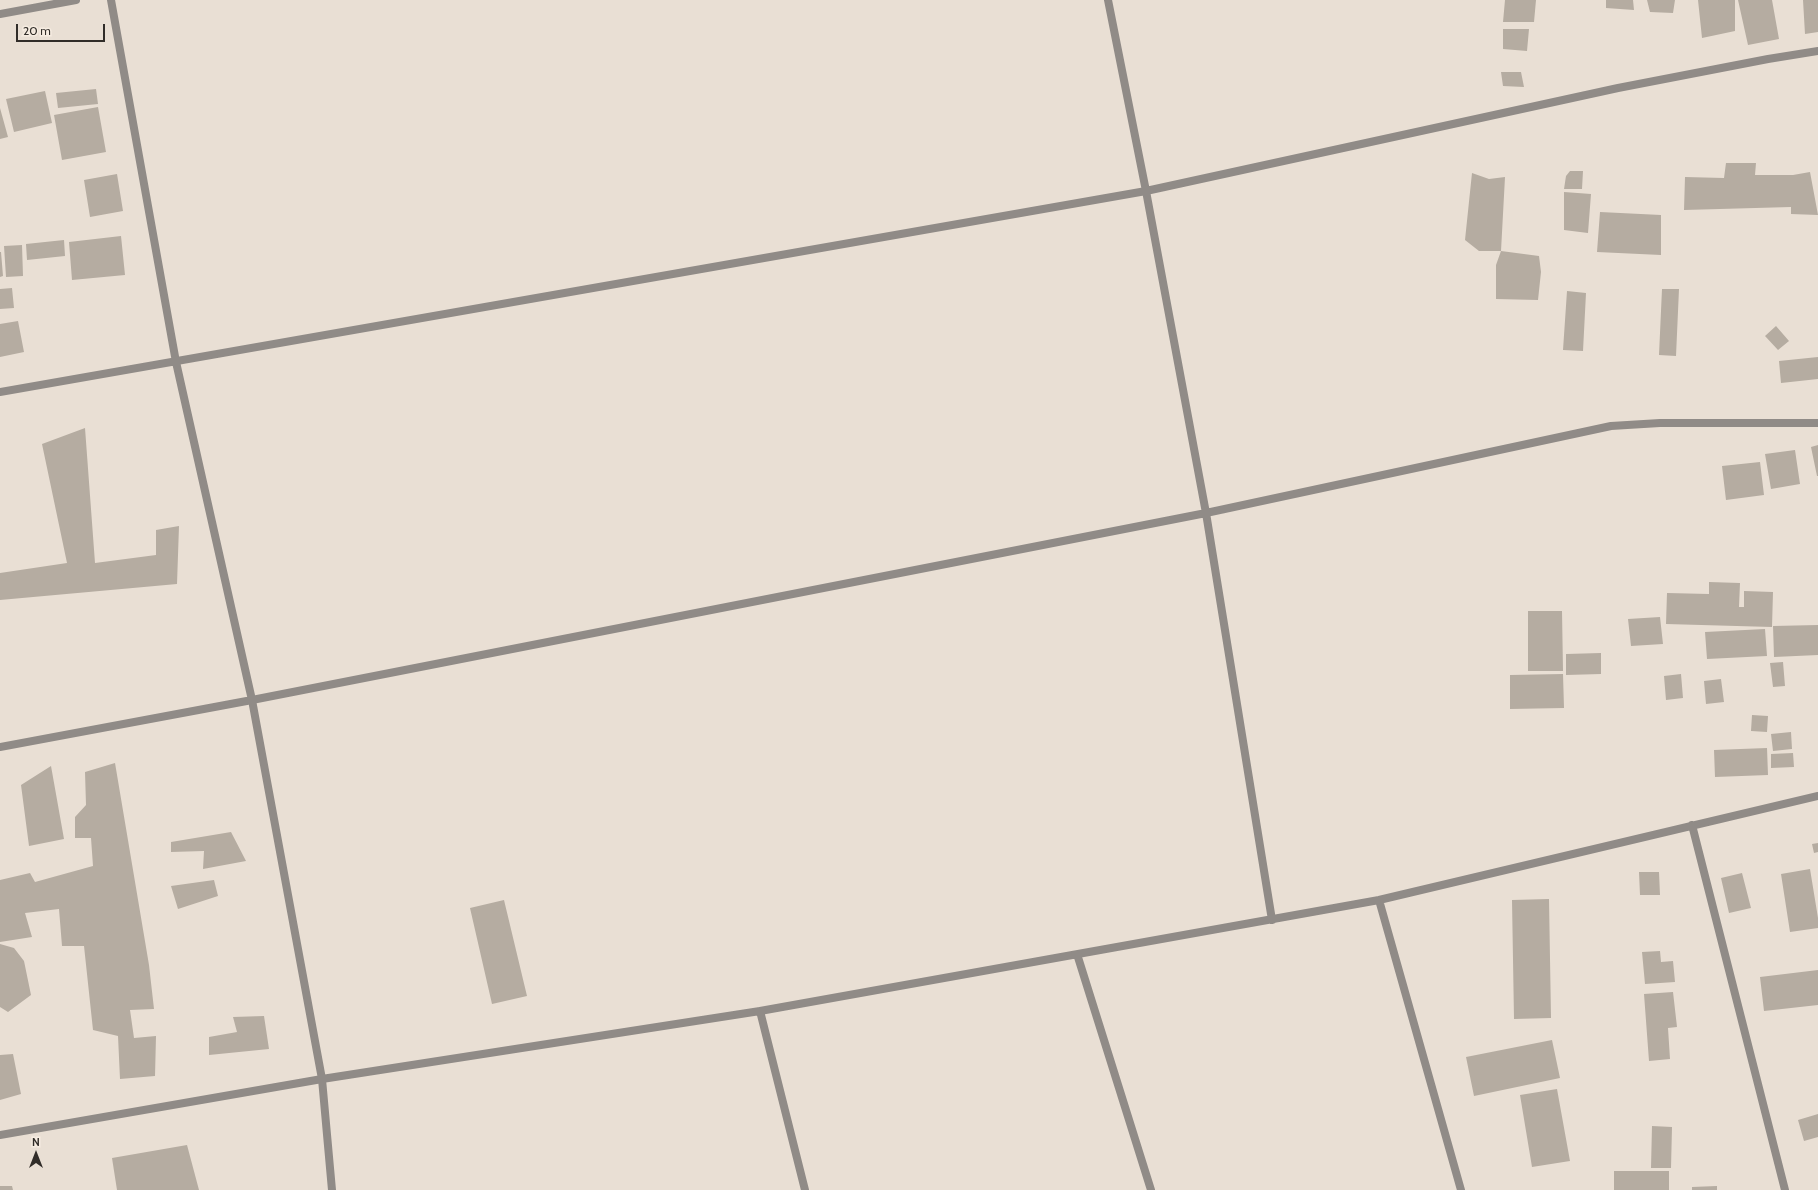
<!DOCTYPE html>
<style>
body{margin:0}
#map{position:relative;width:1818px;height:1190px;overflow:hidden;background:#e9dfd4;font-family:Cabin,sans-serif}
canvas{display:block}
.north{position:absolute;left:16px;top:1134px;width:40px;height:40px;-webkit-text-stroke:3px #f6ece1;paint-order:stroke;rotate:0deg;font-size:11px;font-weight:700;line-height:16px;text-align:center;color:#312d29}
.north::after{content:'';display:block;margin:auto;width:14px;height:18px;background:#312d29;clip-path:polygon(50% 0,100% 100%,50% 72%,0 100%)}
.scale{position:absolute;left:16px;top:24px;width:89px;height:18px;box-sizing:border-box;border:2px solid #312d29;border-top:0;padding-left:5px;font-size:12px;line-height:14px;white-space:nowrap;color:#312d29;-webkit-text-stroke:3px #f6ece1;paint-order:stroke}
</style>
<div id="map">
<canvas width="1818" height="1190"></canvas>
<div class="north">N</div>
<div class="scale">20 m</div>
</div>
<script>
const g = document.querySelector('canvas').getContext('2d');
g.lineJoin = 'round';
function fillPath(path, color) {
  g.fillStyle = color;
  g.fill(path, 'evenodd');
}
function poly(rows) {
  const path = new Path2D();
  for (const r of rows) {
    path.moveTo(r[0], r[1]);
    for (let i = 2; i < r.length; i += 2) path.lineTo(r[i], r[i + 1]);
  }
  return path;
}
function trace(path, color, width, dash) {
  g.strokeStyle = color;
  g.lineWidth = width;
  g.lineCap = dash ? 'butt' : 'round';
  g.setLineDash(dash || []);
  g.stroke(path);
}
fillPath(poly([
 [1505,0,1536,0,1534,22,1503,22],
 [1606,0,1633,0,1634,10,1606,8],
 [1647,0,1675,0,1673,13,1650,12],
 [1698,0,1735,0,1735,31,1702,38],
 [1738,0,1772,0,1779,39,1748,45],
 [1803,0,1818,0,1818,32,1805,34],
 [1503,29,1529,29,1527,51,1503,49],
 [1501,72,1521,72,1524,87,1503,86],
 [96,89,98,104,58,108,56,93],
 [45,91,52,123,14,132,6,99],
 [98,107,106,152,62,160,54,115],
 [0,108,8,137,0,139],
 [1726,163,1756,163,1755,175,1793,175,1810,172,1818,215,1791,214,1791,207,1684,210,1685,177,1724,178],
 [1570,171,1583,171,1582,189,1564,189,1566,176],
 [1472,173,1489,179,1505,177,1501,251,1479,251,1465,240],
 [117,174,123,211,90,217,84,180],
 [1564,192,1591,194,1588,233,1564,230],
 [1600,212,1661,215,1661,255,1597,252],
 [121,236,125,275,72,280,69,242],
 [64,240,65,256,27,260,26,244],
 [22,245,23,276,6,277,4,246],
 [1501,251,1539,256,1541,272,1538,300,1496,299,1496,265],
 [0,252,1,252,3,276,0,277],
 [12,288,14,308,0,309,0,289],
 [1662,289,1679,289,1676,356,1659,355],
 [1567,291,1586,293,1583,351,1563,350],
 [18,321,24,352,0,357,0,324],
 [1776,326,1789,341,1778,350,1765,336],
 [1818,357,1818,379,1781,383,1779,361],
 [85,428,95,563,156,555,156,530,179,526,177,584,0,600,0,573,67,563,42,444],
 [1818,445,1818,476,1817,476,1811,447],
 [1795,450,1800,484,1771,489,1765,454],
 [1760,462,1764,495,1726,500,1722,466],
 [1709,582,1740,583,1739,607,1744,607,1744,591,1773,592,1772,627,1666,624,1667,593,1709,594],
 [1528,611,1562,611,1563,671,1528,671],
 [1660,617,1663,644,1631,646,1628,619],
 [1818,625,1818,655,1774,657,1773,626],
 [1765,629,1767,656,1707,659,1705,632],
 [1601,653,1601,674,1566,675,1566,654],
 [1783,662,1785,686,1773,687,1770,663],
 [1563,674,1564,708,1510,709,1510,675],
 [1681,674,1683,698,1666,700,1664,676],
 [1721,679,1724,702,1706,704,1704,681],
 [1752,715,1768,716,1767,732,1751,731],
 [1791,732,1792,749,1773,751,1771,734],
 [1767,748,1768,775,1715,777,1714,750],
 [1793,753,1794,767,1771,768,1771,754],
 [115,763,149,965,154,1009,130,1010,134,1038,156,1036,155,1076,120,1079,118,1036,93,1030,84,946,62,946,59,909,25,913,32,937,0,942,0,880,30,873,35,882,93,866,91,838,75,838,75,817,86,805,85,772],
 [51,766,64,839,29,846,21,785],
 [231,832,246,861,203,869,204,851,171,852,171,842],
 [1818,843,1818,852,1814,853,1812,844],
 [1810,869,1818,918,1818,928,1790,932,1781,874],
 [1639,872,1659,872,1660,895,1640,895],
 [1742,873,1751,908,1729,913,1721,878],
 [214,880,218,896,178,909,171,886],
 [1549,899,1551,1018,1514,1019,1512,900],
 [504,900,527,996,492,1004,470,908],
 [0,944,14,948,24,961,31,995,8,1012,0,1007],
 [1660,951,1661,962,1673,961,1675,982,1645,984,1642,952],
 [1818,970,1818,1005,1764,1011,1760,977],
 [1673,992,1677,1027,1668,1028,1670,1059,1649,1061,1644,994],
 [264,1016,269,1049,209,1055,209,1037,237,1032,233,1017],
 [1552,1040,1560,1078,1474,1096,1466,1057],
 [13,1054,21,1094,0,1100,0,1055],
 [1557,1089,1570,1161,1532,1167,1520,1095],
 [1818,1114,1818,1137,1804,1141,1798,1120],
 [1652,1126,1672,1127,1671,1168,1651,1168],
 [187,1145,199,1190,117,1190,112,1158],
 [1614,1171,1669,1171,1669,1190,1614,1190],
 [0,1186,12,1186,13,1190,0,1190],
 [1717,1186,1717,1190,1692,1190,1692,1187]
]), '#b5aca1');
trace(poly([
 [111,0,176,362,252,700,322,1079,332,1190],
 [1108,0,1146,191,1206,513,1272,920],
 [0,14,76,0],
 [0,392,1146,191,1618,88,1768,59,1818,51],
 [0,747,252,700,1206,513,1611,426,1660,423,1818,423],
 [1692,825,1785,1190],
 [1379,900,1461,1190],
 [1077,954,1151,1190],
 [760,1011,805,1190],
 [0,1135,322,1079,760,1011,1379,900,1818,796]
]), '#908b87', 8);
</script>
